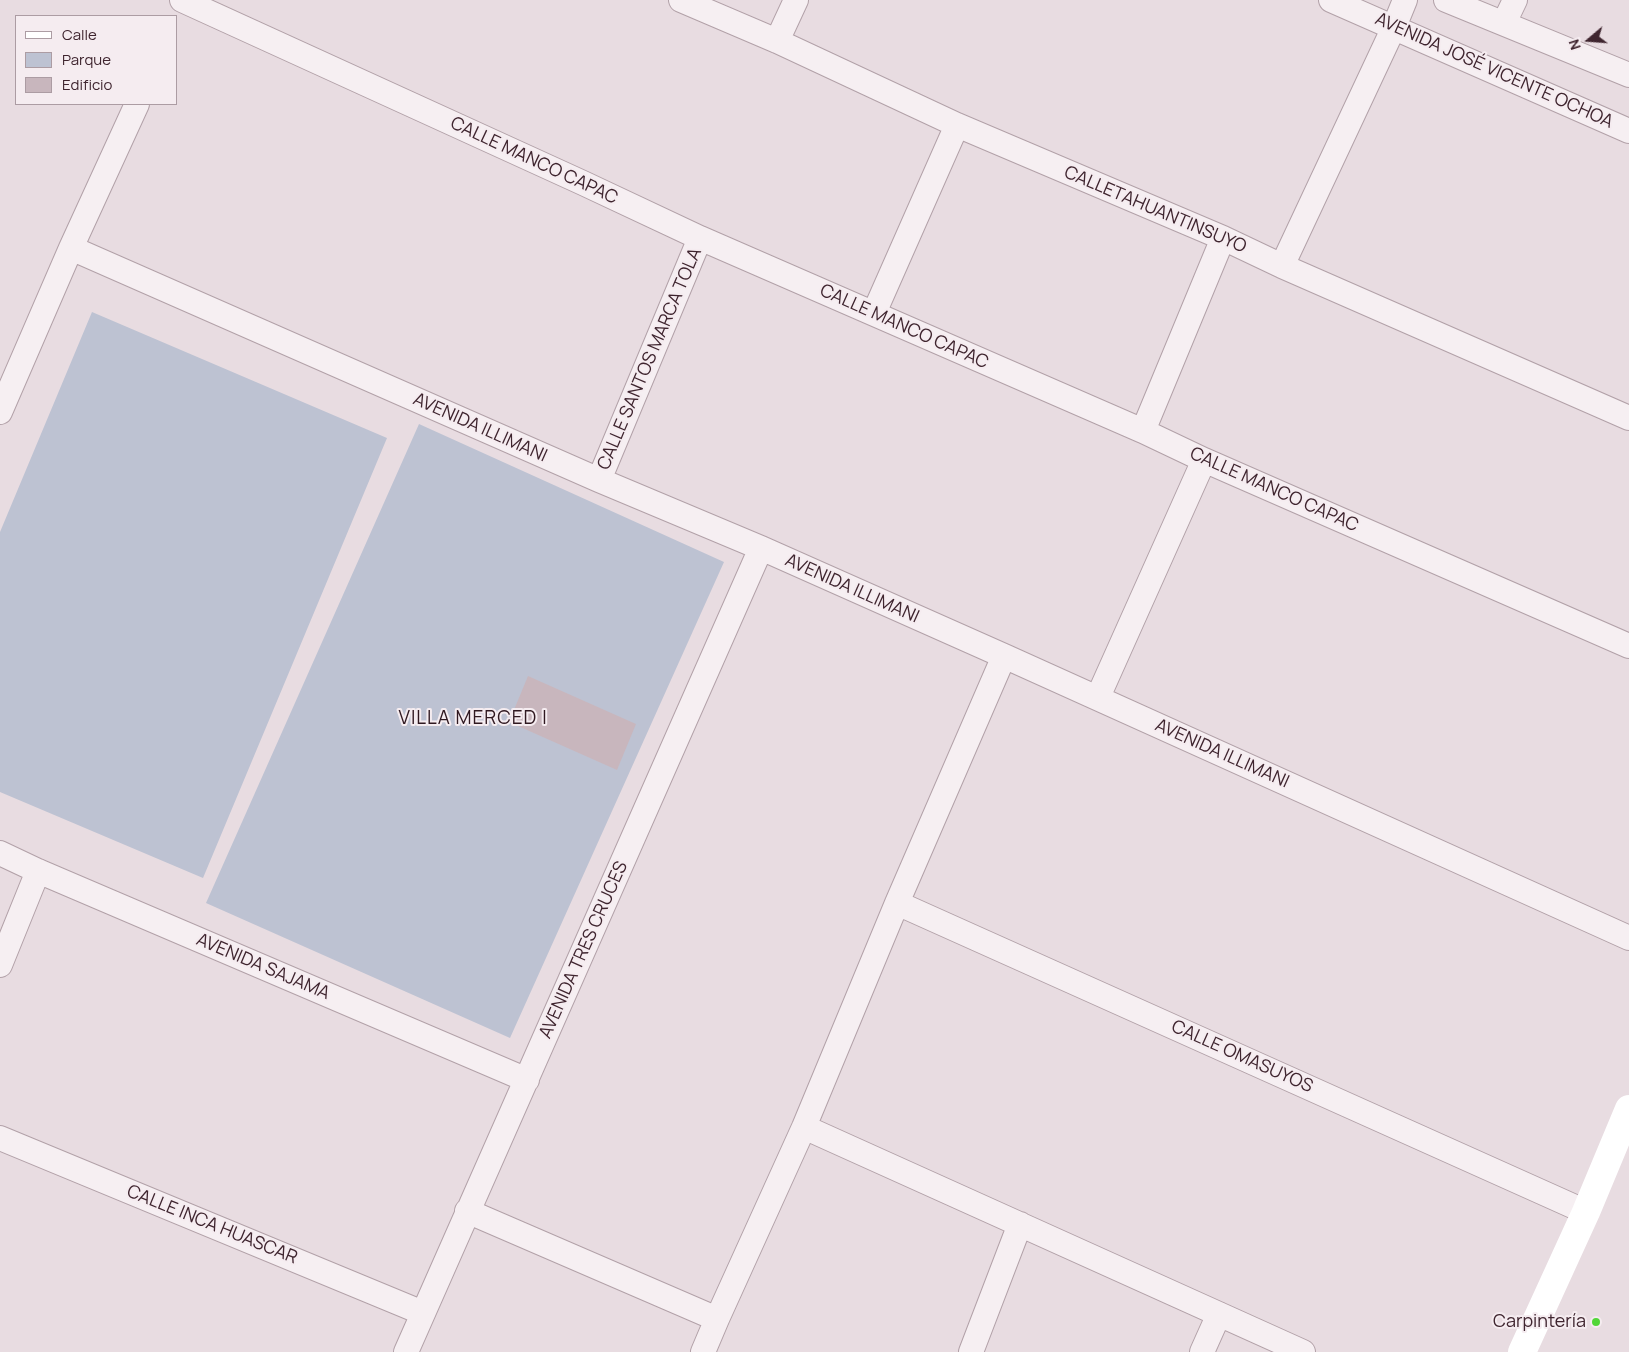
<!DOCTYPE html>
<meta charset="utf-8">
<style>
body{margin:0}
#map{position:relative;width:1629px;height:1352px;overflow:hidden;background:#e8dce1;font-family:Manrope,sans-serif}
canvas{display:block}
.legend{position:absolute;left:15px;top:15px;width:162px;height:90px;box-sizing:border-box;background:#f5ecf0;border:1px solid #ac9ca3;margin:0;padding:6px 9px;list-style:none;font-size:15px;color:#3f252f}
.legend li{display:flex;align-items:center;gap:10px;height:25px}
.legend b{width:25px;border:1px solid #ac9ca3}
.north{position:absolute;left:1564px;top:15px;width:50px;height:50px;-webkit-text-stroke:4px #f5ecf0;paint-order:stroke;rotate:252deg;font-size:14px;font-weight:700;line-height:20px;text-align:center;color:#3f252f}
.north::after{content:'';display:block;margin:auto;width:18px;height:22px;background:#3f252f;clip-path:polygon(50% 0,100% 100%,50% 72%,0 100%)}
</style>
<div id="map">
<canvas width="1629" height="1352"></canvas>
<ul class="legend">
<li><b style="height:6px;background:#fff"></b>Calle</li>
<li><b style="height:14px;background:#bdc2d2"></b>Parque</li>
<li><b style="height:14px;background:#c8b6bd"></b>Edificio</li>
</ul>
<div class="north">N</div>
</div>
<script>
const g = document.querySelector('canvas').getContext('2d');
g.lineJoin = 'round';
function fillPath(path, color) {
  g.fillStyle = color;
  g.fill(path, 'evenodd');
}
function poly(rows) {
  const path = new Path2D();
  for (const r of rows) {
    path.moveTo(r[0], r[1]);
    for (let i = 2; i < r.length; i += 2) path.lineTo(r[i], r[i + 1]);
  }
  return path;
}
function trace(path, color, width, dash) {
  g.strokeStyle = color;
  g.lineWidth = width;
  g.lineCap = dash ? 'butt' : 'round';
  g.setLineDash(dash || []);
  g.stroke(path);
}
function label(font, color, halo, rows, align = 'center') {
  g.font = font + ' Manrope,sans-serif';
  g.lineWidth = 4;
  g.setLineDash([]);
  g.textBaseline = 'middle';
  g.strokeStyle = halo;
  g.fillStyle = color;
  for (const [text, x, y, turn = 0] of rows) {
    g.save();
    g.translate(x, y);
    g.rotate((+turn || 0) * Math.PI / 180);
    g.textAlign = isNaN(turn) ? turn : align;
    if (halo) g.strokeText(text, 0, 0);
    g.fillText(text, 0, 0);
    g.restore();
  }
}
fillPath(poly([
 [92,312,387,438,203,878,0,792,0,532],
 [419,424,724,562,510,1038,206,903]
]), '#bdc2d2');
fillPath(poly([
 [528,676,636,724,617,770,509,722]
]), '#c8b6bd');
const street = poly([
 [182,0,583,183,700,238,1143,431,1204,460,1629,646],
 [681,0,777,41,957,125,1223,238,1282,266,1629,418],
 [1331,0,1629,131],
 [1446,0,1629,75],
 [1504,23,1515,0],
 [777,41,796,0],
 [71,248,599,480,761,548,1004,656,1629,938],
 [1282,266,1394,27,1405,0],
 [874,313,957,125],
 [0,412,71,248,137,104],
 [1143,431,1223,238],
 [599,480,700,238],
 [1098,697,1204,460],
 [0,853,38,871,527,1080],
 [897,903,1586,1212],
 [0,965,38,871],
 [804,1127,1303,1352],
 [0,1138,423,1313],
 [467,1211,717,1319],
 [406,1352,761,548],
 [703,1352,717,1319,804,1127,897,903,1004,656],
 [971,1352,1020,1224],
 [1202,1352,1219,1314]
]);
trace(street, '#b2a1a8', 26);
trace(street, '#f6eff2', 24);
trace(poly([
 [1522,1352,1586,1212,1629,1109]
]), '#fff', 28);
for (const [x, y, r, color] of [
 [1596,1322,5,"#51d637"]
]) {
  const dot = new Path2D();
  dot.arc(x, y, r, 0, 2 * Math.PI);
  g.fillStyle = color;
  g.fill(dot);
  trace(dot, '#f5ecf0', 2);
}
label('18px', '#3f252f', '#f5ecf0', [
 ["AVENIDA JOSÉ VICENTE OCHOA",1494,71,24],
 ["CALLE MANCO CAPAC",534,161,25],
 ["CALLETAHUANTINSUYO",1155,210,23],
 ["CALLE MANCO CAPAC",904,327,24],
 ["CALLE SANTOS MARCA TOLA",650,359,-67],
 ["AVENIDA ILLIMANI",480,428,24],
 ["CALLE MANCO CAPAC",1274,490,24],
 ["AVENIDA ILLIMANI",852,589,24],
 ["AVENIDA ILLIMANI",1222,754,24],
 ["AVENIDA TRES CRUCES",584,950,-66],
 ["AVENIDA SAJAMA",263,967,23],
 ["CALLE OMASUYOS",1242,1057,24],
 ["CALLE INCA HUASCAR",212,1225,22]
]);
label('18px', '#3f252f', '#f5ecf0', [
 ["Carpintería",1586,1322]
], 'right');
g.letterSpacing = '1px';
label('19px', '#2f1820', '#f5ecf0', [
 ["VILLA MERCED I",473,719]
]);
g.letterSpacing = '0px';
</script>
